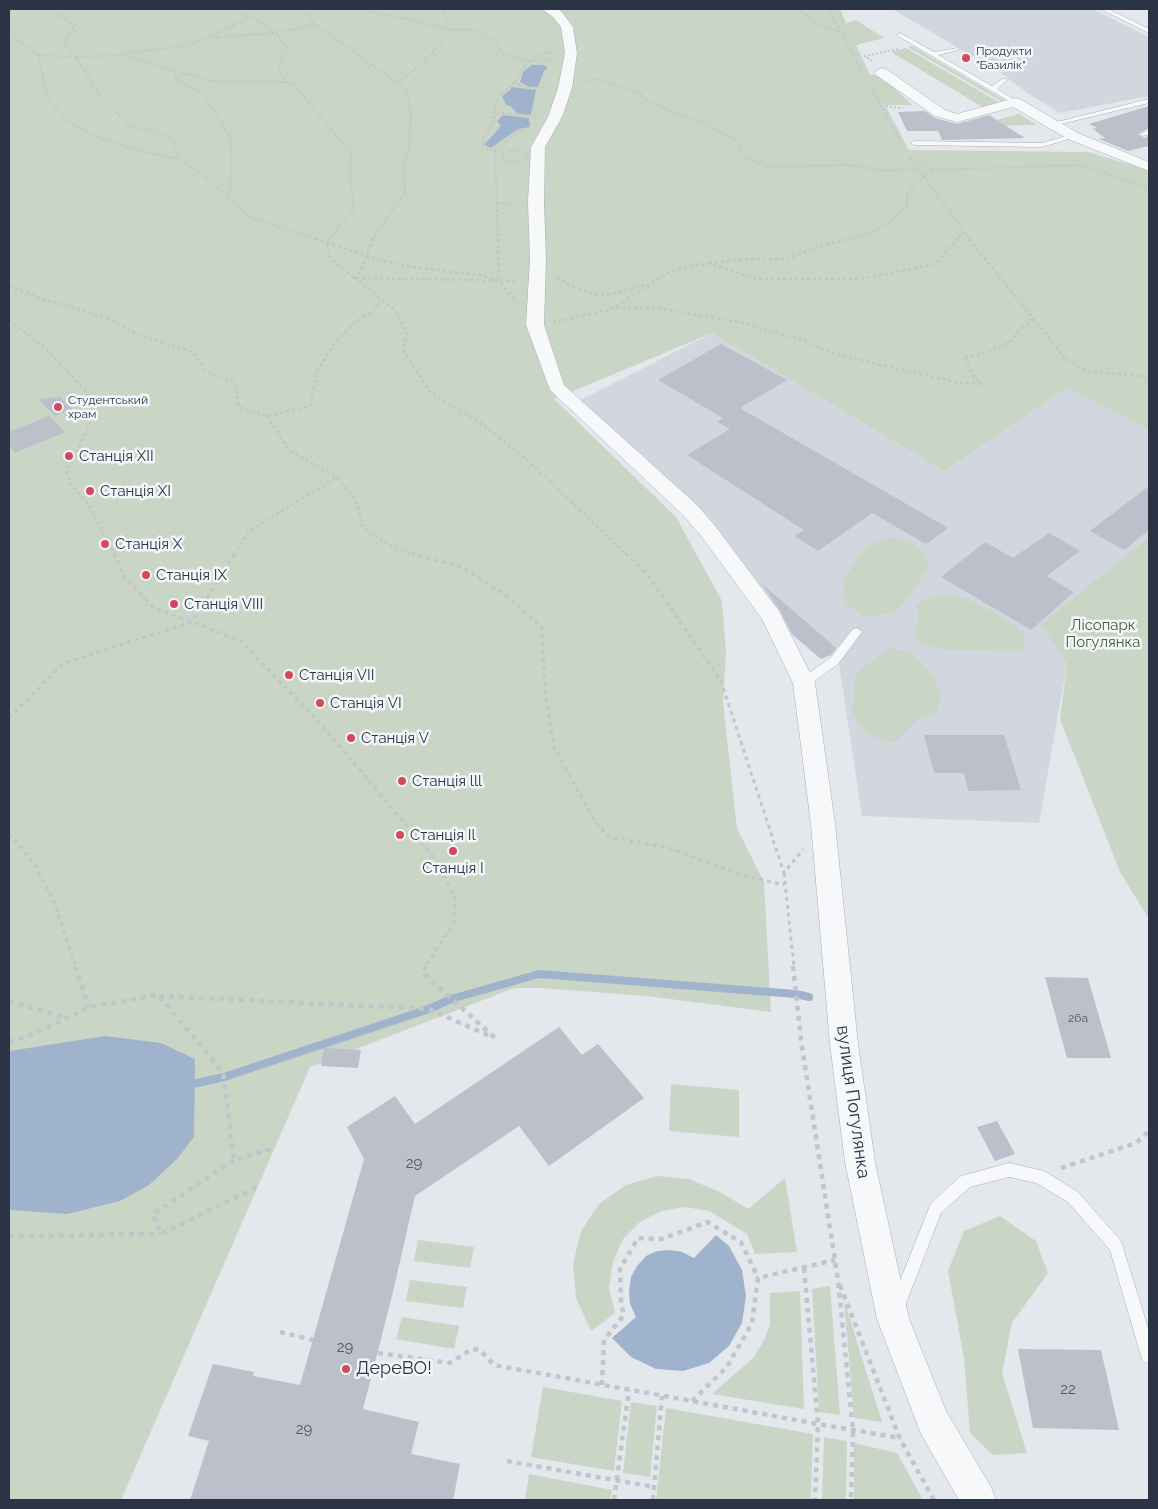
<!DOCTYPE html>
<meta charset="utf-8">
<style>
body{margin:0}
#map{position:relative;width:1158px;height:1509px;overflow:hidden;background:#e4e7ec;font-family:Raleway,sans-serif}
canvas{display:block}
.frame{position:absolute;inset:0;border:10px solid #2b3445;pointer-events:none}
</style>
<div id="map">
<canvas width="1158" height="1509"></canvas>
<div class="frame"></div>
</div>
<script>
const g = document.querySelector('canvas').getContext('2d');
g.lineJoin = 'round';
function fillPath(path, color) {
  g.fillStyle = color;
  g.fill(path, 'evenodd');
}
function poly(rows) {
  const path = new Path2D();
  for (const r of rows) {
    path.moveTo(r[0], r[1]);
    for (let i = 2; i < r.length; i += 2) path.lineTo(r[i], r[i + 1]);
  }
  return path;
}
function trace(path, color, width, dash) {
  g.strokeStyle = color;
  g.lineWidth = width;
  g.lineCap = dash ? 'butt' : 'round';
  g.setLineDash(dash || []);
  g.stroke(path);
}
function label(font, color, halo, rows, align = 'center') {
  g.font = font + ' Raleway,sans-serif';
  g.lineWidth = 5;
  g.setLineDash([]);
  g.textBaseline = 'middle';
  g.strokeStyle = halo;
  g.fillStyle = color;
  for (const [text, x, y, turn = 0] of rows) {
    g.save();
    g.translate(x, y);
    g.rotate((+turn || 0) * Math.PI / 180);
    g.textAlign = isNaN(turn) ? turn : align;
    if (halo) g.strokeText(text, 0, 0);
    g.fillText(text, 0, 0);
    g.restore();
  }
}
fillPath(poly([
 [892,9,1092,9,1149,37,1149,96,1060,113,1029,94,1001,73],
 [712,333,944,471,1067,388,1149,429,1149,537,1042,624,1067,664,1039,823,862,816,839,664,830,655,821,659,779,623,772,607,707,516,644,461,579,401]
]), '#d2d6de');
fillPath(poly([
 [9,9,844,9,841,11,846,23,856,20,884,38,856,45,870,75,880,74,912,105,885,105,909,150,1088,152,1149,170,1149,429,1067,388,944,471,712,333,554,399,676,517,722,601,726,654,723,702,737,828,764,882,771,1012,647,996,542,988,514,988,310,1067,121,1500,9,1500],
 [912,46,1006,101,1004,103,908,47],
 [906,48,1000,103,984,108,891,52],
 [1019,114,1037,125,947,127,945,124,986,123],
 [893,537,913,543,924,553,929,567,905,603,893,612,874,616,862,616,846,604,843,583,862,550,877,541],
 [1149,537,1149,919,1120,872,1060,719,1067,664,1041,624],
 [944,594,967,599,998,614,1016,626,1024,636,1025,645,1021,651,953,650,936,648,916,641,915,631,918,620,917,605,926,599],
 [890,648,912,653,933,675,941,696,938,713,920,718,893,743,866,734,852,711,855,681,859,670],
 [671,1084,739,1090,739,1137,669,1131],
 [657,1176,689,1179,720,1192,748,1209,785,1178,797,1252,755,1254,747,1234,709,1211,685,1207,661,1211,640,1222,623,1239,613,1262,609,1287,615,1313,591,1331,576,1298,573,1264,581,1231,600,1203,626,1185],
 [1000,1216,1036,1241,1048,1273,1012,1323,1002,1373,1027,1453,993,1455,970,1433,964,1358,948,1271,964,1231],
 [418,1240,474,1247,470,1268,414,1261],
 [410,1280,467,1287,463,1308,406,1301],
 [830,1286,840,1415,819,1412,812,1289],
 [800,1291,804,1409,712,1394,754,1357,764,1340,770,1325,770,1293],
 [844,1300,882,1422,854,1418],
 [402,1317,459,1326,454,1349,396,1339],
 [543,1387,622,1401,614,1471,531,1457],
 [631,1402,657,1406,650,1477,623,1473],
 [666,1408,813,1434,811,1500,656,1500],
 [824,1437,847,1441,846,1500,822,1500],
 [854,1443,897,1453,923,1500,854,1500],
 [529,1474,612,1490,610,1500,525,1500]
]), '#c9d6c5');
fillPath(poly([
 [532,65,543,65,548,68,544,71,538,87,529,87,520,82,523,72],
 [511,87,536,90,531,115,518,114,510,106,506,105,502,96,511,89],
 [503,115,529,118,530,127,518,129,491,148,484,145,501,126,497,121],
 [105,1036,161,1043,195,1059,194,1137,177,1159,149,1185,120,1201,67,1214,9,1210,9,1051],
 [716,1235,729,1246,742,1270,746,1296,742,1323,729,1346,709,1363,683,1371,656,1369,631,1357,612,1338,636,1317,630,1304,629,1290,631,1277,637,1266,646,1256,657,1251,670,1250,682,1252,694,1258]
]), '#9fb4cc');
trace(poly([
 [188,1085,224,1077,429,1009,451,999,539,974,796,994,809,997]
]), '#9fb4cc', 8);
fillPath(poly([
 [1149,106,1149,128,1138,134,1144,138,1149,136,1149,146,1128,151,1099,139,1105,138,1093,129,1097,128,1089,124],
 [925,111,935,118,957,124,989,115,1025,138,942,140,938,131,907,131,898,112],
 [721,344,787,380,740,408,948,528,926,544,872,513,818,551,794,536,804,530,687,455,730,429,717,422,723,418,658,380],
 [60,397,72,409,55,416,38,399],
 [49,416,65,432,15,453,9,446,9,432],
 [1149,486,1149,530,1124,550,1090,531],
 [1049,533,1080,551,1046,576,1074,592,1031,630,941,577,985,542,1013,558],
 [761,583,836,648,830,655,821,659,793,635,780,610],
 [924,735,1004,735,1021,790,968,791,964,773,934,773],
 [1045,977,1088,978,1111,1058,1067,1058],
 [559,1027,582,1055,598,1044,644,1098,549,1166,519,1126,415,1196,392,1296,363,1409,419,1422,411,1454,460,1464,453,1500,190,1500,209,1441,188,1436,213,1364,254,1372,253,1376,300,1385,364,1159,347,1127,395,1096,415,1124],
 [324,1048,361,1050,358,1068,321,1066],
 [997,1121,1015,1154,995,1161,977,1127],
 [1018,1349,1101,1350,1119,1430,1033,1428]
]), '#bbc0ca');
const lane = poly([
 [1101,9,1108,9,1149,29,1149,33,1101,9],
 [900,33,934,52,958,48,958,50,938,55,992,86,1002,79,1006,79,1006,81,997,89,1018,102,1013,103,990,90,898,36,898,34,900,33],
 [1149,99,1149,103,1052,126,1049,124,1149,99],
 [1149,130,1149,134,1143,136,1140,134,1149,130],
 [1073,134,1075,135,1075,137,1042,147,914,145,911,143,914,141,1042,143,1073,134],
 [857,628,862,632,838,664,808,686,800,686,799,683,800,680,830,658,853,629,857,628],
 [1009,1163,1044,1171,1078,1192,1121,1241,1149,1331,1149,1364,1143,1362,1141,1356,1110,1250,1068,1202,1036,1183,1009,1177,970,1187,941,1213,903,1311,898,1314,893,1311,890,1306,931,1203,961,1176,1009,1163]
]);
const street = poly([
 [542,9,556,9,561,11,573,27,577,53,572,88,562,117,545,147,544,202,546,259,544,325,564,385,697,505,716,527,779,611,815,683,835,824,858,1044,875,1162,909,1319,946,1411,991,1487,996,1500,959,1500,921,1434,877,1319,845,1162,830,1044,811,824,793,683,762,619,702,537,683,515,550,390,526,325,530,259,528,202,531,147,548,117,558,88,565,53,561,27,553,17,542,9],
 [881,68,886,69,945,110,957,114,1015,98,1020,99,1078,133,1149,162,1149,171,1068,139,1013,107,957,122,935,116,876,75,874,72,881,68]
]);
trace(lane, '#a9aeb7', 1);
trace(street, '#a9aeb7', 1);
trace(poly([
 [46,9,75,25,64,42,76,57,123,55,209,81,287,82],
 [235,9,251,16,276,33,287,48,278,70,287,82,295,86,351,153,350,178,354,209,328,240],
 [303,9,315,24,407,90,411,118,409,150,404,161,405,193,372,240],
 [362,9,452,30],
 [443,9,452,29],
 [800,9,812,21,839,32],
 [828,9,864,74],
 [9,33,38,55,47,97,67,121,99,138,137,150,179,159,202,174,251,218,318,240],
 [212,37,276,33,315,24],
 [121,54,185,46,214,35,251,16],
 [38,55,77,57],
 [76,57,100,96,128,124,171,138,179,158],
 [872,61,865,56,898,49],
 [173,70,177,80,203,94,230,137,232,164,229,197],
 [583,81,599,79,606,81,642,95,644,98,669,111,707,125,736,140,740,144,739,151,742,156,769,167,848,165,890,171,917,168],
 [514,83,525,87,547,88],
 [396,84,427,59,452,30,475,30,494,41,504,55,530,61,555,60],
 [869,84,901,142],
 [886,106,903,108],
 [494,112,538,116],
 [513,150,520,145],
 [513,150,524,152,529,157,516,163,503,160,502,155,513,150],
 [495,151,520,130,529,130],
 [910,158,970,240],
 [910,158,934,170],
 [495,204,517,203],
 [498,240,495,151,482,148,484,136,494,123,494,112,499,96,514,83,526,64,543,53,555,53],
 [844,240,872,233,891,221,907,205,907,193,923,177,934,170,1081,165,1149,187],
 [956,240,963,232]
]), '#c2c5cb', 2, [2, 2]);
trace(poly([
 [315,239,379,260,413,267,480,275,499,281,516,302],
 [329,239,326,242,330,258,355,278,518,281],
 [373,239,360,272,355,278,395,310,407,332,403,350,431,393,479,422,525,458,627,555],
 [498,239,499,281],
 [969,239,1065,358,1086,371,1149,377],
 [709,263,746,259,788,259,817,247,849,239],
 [557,277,571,286,596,294,606,295,648,284],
 [9,286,43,299,110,319,140,336,193,352,206,371,235,383,239,407,267,416,310,406,317,371,337,340,357,321,372,312,381,301],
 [616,307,663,309,738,322,802,340,831,353,959,383,981,384,973,375,964,357,980,355,1010,342,1021,328,1033,319],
 [9,320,45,348,86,391,92,403,91,420,67,472,70,483,90,507,115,555],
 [553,322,610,310,669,272,706,263,758,279,859,279,936,264,957,239],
 [267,416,290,451,337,477,355,499,364,529,396,549,416,555],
 [234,555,249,531,337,477]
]), '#c2c5cb', 2.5, [3, 3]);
trace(poly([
 [114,553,124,576,153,607,241,641,324,728,437,861,455,899,454,923,425,967],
 [411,553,463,568,507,596,542,628,545,691,554,747,594,820,609,837,670,848,739,874,784,885],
 [625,553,647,574,721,681,784,873,803,849],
 [9,718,64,663,192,622,235,553],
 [9,834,31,859,53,899,76,967],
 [784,873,794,967]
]), '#c2c5cb', 3, [4, 4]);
trace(poly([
 [75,966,89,1007],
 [426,966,422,972,495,1038],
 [793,966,801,1040,838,1280,853,1430,851,1500],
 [159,996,429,1009,492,1037],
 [9,1001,65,1018],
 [9,1042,38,1032,89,1007,158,995,217,1065,224,1077,234,1160,274,1148],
 [234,1160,153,1214,161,1234,259,1186],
 [1061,1168,1136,1143,1149,1131],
 [9,1236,161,1234],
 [804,1268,818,1424,900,1438],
 [840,1285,900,1439,934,1500],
 [280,1332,313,1340],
 [378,1353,450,1363,472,1349,480,1350,494,1365,818,1424,815,1500],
 [602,1385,604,1340,624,1315,621,1304,620,1269,638,1238,662,1239,707,1222,741,1242,758,1278],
 [692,1401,727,1367,752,1323,758,1278,835,1260],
 [507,1461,654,1487],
 [614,1500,629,1390],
 [653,1500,662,1396]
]), '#c2c5cb', 4.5, [5, 5]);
fillPath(lane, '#f7f8fa');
fillPath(street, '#f7f8fa');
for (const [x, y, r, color] of [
 [966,58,5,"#d1495b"],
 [58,407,5,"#d1495b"],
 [69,456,5,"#d1495b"],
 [90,491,5,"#d1495b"],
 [105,544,5,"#d1495b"],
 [146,575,5,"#d1495b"],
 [174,604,5,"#d1495b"],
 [289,675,5,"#d1495b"],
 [320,703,5,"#d1495b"],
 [351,738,5,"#d1495b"],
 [402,781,5,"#d1495b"],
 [400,835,5,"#d1495b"],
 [453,851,5,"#d1495b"],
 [346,1369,5,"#d1495b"]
]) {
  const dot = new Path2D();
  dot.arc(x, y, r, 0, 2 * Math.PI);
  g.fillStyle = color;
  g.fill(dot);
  trace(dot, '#f4f6f9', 2);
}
label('12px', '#2b3445', '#f4f6f9', [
 ["Продукти",976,51],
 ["\"Базилік\"",976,65],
 ["Студентський",68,400],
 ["храм",68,414]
], 'left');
label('12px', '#4f5766', null, [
 ["26а",1078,1018]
]);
label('15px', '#2b3445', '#f4f6f9', [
 ["Cтанція XII",79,456],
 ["Cтанція XI",100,491],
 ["Cтанція X",115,544],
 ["Cтанція IX",156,575],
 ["Cтанція VIII",184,604],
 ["Станція VII",299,675],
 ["Станція VI",330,703],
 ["Cтанція V",361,738],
 ["Cтанція lll",412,781],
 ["Cтанція Il",410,835],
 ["Cтанція I",453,868,"center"]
], 'left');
label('15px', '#3f6138', '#f4f6f9', [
 ["Лісопарк",1103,625],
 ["Погулянка",1103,642]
]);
label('15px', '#4f5766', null, [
 ["29",414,1163],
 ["29",345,1347],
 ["22",1068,1389],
 ["29",304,1429]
]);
label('18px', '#2b3445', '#f4f6f9', [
 ["вулиця Погулянка",853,1102,82]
]);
label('18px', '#2b3445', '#f4f6f9', [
 ["ДереВО!",356,1369]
], 'left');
</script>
